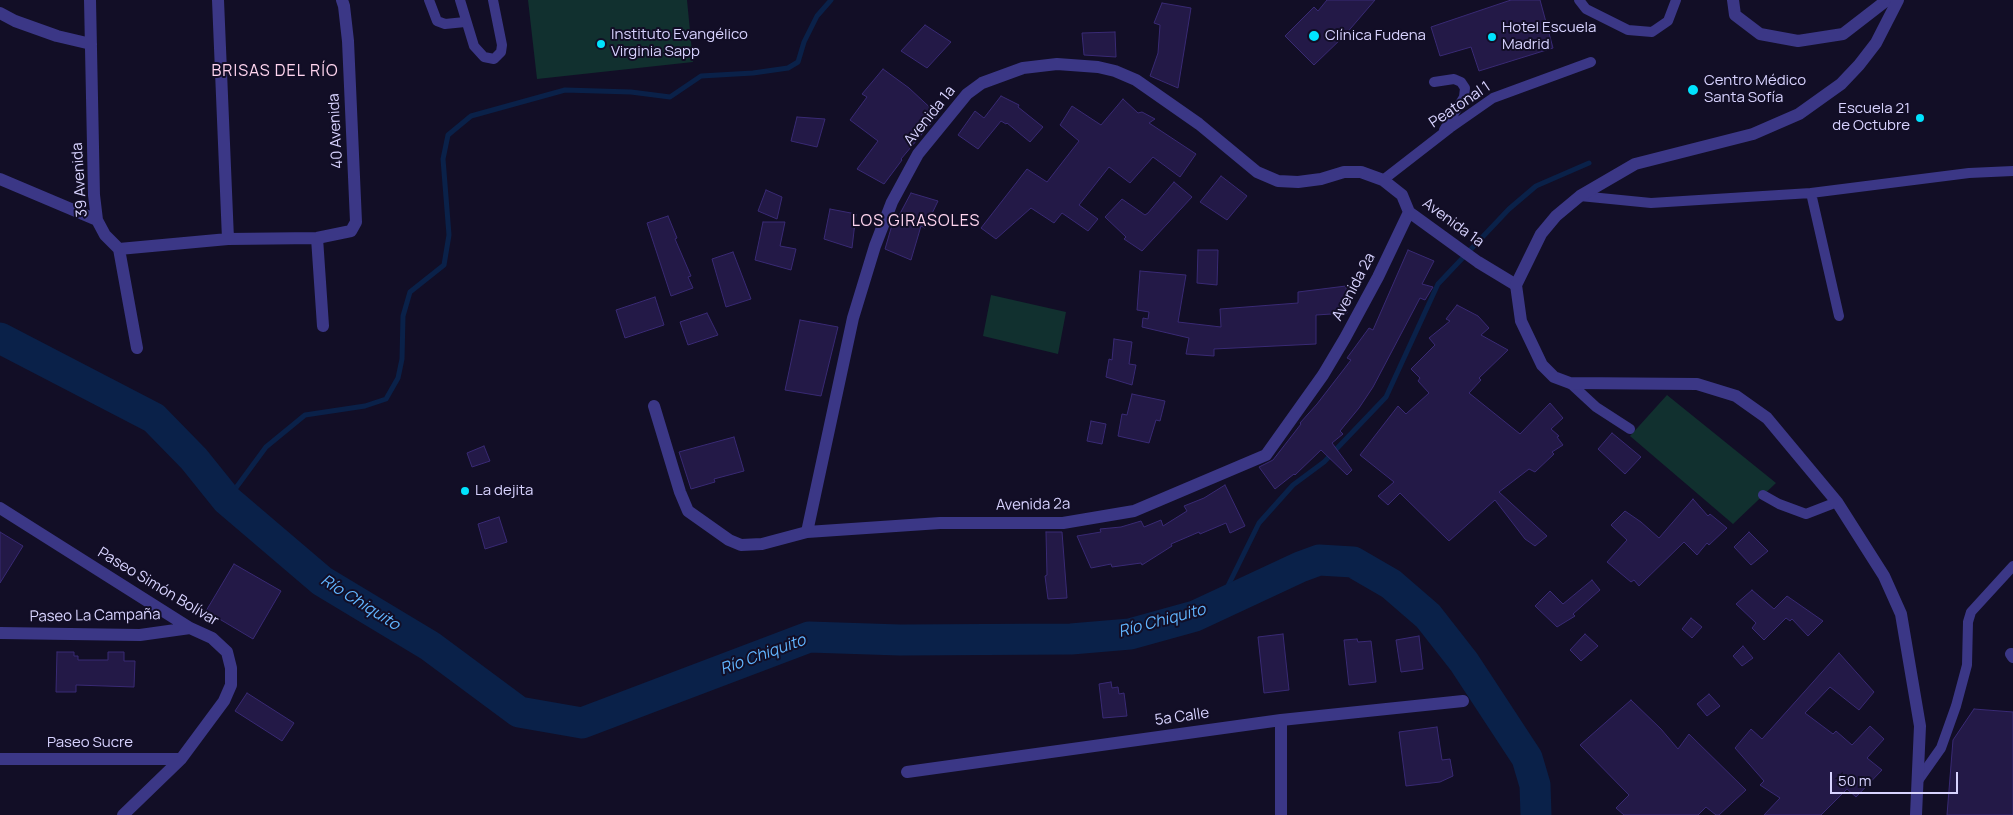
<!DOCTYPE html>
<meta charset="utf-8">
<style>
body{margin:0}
#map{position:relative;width:2013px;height:815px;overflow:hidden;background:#120e26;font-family:Manrope,sans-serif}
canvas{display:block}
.scale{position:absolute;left:1830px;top:772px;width:128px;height:22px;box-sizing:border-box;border:2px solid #d8d3ff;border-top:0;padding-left:6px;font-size:15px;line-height:18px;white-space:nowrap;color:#d8d3ff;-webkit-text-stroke:4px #120e26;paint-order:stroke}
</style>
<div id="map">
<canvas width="2013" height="815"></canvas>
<div class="scale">50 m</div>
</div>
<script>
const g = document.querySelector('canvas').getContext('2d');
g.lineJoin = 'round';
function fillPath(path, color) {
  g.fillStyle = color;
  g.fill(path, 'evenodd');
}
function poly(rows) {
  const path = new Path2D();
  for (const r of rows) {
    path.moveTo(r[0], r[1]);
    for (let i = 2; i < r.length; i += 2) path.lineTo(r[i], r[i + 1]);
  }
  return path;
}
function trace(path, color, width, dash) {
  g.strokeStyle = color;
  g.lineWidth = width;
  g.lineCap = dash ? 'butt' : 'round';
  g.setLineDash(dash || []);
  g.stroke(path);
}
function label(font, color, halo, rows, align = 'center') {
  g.font = font + ' Manrope,sans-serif';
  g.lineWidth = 4;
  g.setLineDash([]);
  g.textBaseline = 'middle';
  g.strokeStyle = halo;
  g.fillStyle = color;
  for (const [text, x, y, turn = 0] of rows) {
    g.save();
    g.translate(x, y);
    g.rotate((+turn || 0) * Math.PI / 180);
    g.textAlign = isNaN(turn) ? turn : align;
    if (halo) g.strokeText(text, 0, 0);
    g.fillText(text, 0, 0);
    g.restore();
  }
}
fillPath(poly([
 [528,0,687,0,693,62,537,79],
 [991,295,1066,312,1058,354,983,336],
 [1667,395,1776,483,1733,524,1630,436]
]), '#11302f');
trace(poly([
 [227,500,266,447,305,415,365,406,386,399,398,378,402,359,403,316,410,292,444,265,449,235,443,159,448,135,471,116,565,90,631,92,670,97,701,76,753,73,788,68,798,62,804,42,817,16,831,0],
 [1219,604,1259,523,1293,485,1324,462,1386,397,1438,284,1509,209,1536,186,1589,163]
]), '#0a2149', 5);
trace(poly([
 [0,338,154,418,194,459,227,500,322,581,430,646,519,712,582,723,809,637,900,640,1071,639,1130,634,1195,616,1300,567,1319,560,1353,562,1391,584,1428,616,1464,662,1527,758,1535,785,1536,815]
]), '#0a2149', 31);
const building = poly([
 [1327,0,1375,0,1345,35,1314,65,1285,36,1314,7,1318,11,1327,0],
 [1511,0,1540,0,1553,48,1479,71,1471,47,1440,56,1431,27,1511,0],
 [1162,3,1191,8,1178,88,1150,76,1158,53,1160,25,1154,23,1162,3],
 [925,25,951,42,927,68,901,51,925,25],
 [1115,32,1116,57,1084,55,1082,33,1115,32],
 [883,69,909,88,938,115,901,159,902,160,884,184,857,169,878,141,850,120,867,97,862,94,883,69],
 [1001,96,1019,105,1018,107,1043,127,1030,142,1007,123,1006,124,1001,121,978,149,958,135,975,111,984,118,1001,96],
 [1123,99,1138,113,1142,112,1155,119,1149,123,1196,154,1180,177,1153,157,1130,183,1109,167,1079,205,1098,219,1088,231,1062,213,1054,223,1031,208,996,239,981,228,1027,169,1047,182,1079,141,1060,125,1072,106,1101,125,1123,99],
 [797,117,825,119,817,147,791,141,797,117],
 [1221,176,1247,196,1227,220,1200,202,1221,176],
 [1174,182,1192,197,1142,251,1124,239,1126,237,1105,217,1122,199,1145,215,1148,213,1174,182],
 [766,190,782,197,777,219,758,211,766,190],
 [911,193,938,201,925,228,921,226,911,260,885,249,892,225,894,225,911,193],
 [830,209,856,214,852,248,824,239,830,209],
 [668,216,677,238,675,239,691,276,688,277,693,288,671,296,647,223,668,216],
 [763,222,785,222,780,246,796,249,791,270,755,260,763,222],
 [1198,250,1218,250,1217,285,1197,283,1198,250],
 [1408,250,1434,261,1422,284,1433,287,1425,300,1420,298,1373,387,1359,408,1340,431,1343,434,1332,443,1352,470,1347,475,1321,450,1295,475,1294,474,1275,489,1259,467,1273,460,1301,424,1300,423,1317,404,1351,360,1347,358,1369,328,1373,330,1408,250],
 [733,252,751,299,726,307,712,259,733,252],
 [1140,271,1186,275,1178,322,1221,327,1220,309,1298,303,1298,292,1346,286,1347,313,1316,315,1316,344,1214,349,1214,356,1186,354,1189,338,1142,327,1143,318,1148,319,1149,312,1137,310,1140,271],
 [655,297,664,325,625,338,616,310,655,297],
 [1457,305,1478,316,1489,328,1481,335,1508,350,1479,378,1481,380,1469,393,1520,434,1550,403,1563,418,1551,429,1559,436,1557,437,1563,445,1552,452,1554,454,1535,472,1529,469,1499,492,1547,536,1535,546,1525,539,1495,500,1449,541,1400,493,1388,505,1378,496,1394,482,1360,455,1398,406,1406,414,1429,393,1418,381,1420,378,1411,369,1435,345,1429,338,1450,321,1446,319,1457,305],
 [707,313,718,335,688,345,680,322,707,313],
 [800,320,838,327,821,396,785,390,800,320],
 [1114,339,1132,342,1129,364,1136,365,1132,385,1106,377,1109,359,1112,360,1114,339],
 [1132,394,1165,401,1160,421,1156,420,1149,443,1118,436,1122,414,1127,415,1132,394],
 [1091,421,1106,424,1102,444,1087,441,1091,421],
 [1612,433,1641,457,1625,474,1598,449,1612,433],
 [734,437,744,471,714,479,715,482,691,489,679,452,734,437],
 [484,446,490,461,472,467,467,453,484,446],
 [1225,485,1245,526,1230,533,1226,523,1200,534,1199,532,1171,544,1172,546,1142,565,1141,563,1112,567,1111,564,1091,568,1077,536,1101,532,1100,529,1121,527,1141,521,1144,527,1161,520,1163,526,1187,511,1184,506,1204,498,1225,485],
 [1693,499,1708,516,1710,514,1727,528,1709,545,1707,543,1697,555,1684,542,1639,586,1634,580,1631,582,1607,562,1627,540,1611,525,1625,511,1641,522,1659,538,1693,499],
 [499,517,507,542,485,549,478,524,499,517],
 [0,532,23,546,0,583,0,532],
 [1046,532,1062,532,1067,598,1048,599,1045,576,1047,575,1046,532],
 [1749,532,1768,551,1751,565,1734,547,1749,532],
 [234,564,281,591,253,639,206,611,234,564],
 [1592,580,1600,590,1573,614,1575,616,1557,627,1535,606,1550,591,1563,604,1592,580],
 [1752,590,1774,609,1787,596,1823,621,1808,636,1792,619,1790,621,1786,618,1764,640,1752,628,1756,623,1736,604,1752,590],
 [1691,618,1702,627,1692,638,1682,629,1691,618],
 [1283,634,1289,690,1264,693,1258,637,1283,634],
 [1585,634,1598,646,1581,661,1570,650,1585,634],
 [1419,636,1423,669,1401,672,1396,640,1419,636],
 [1357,639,1358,642,1371,641,1376,682,1349,685,1344,640,1357,639],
 [1743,646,1753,658,1742,666,1733,656,1743,646],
 [57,652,74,652,74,656,78,656,78,660,108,660,108,652,124,652,124,661,135,661,134,687,76,685,76,692,56,692,57,652],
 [1839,653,1874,692,1859,710,1830,687,1805,713,1833,734,1836,731,1852,745,1870,726,1884,739,1867,758,1882,770,1856,797,1847,789,1821,815,1764,815,1780,798,1760,785,1764,781,1735,748,1751,729,1762,739,1839,653],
 [1111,682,1112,688,1118,687,1119,694,1124,693,1127,716,1103,718,1099,684,1111,682],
 [247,693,294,723,282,741,235,711,247,693],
 [1709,694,1720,706,1707,716,1697,704,1709,694],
 [1631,700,1661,729,1678,749,1689,734,1746,790,1719,815,1716,815,1706,807,1698,815,1624,815,1616,808,1629,795,1580,745,1631,700],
 [1974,709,2013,712,2013,815,1947,815,1953,740,1974,709],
 [1437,727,1442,760,1450,759,1453,776,1440,782,1406,786,1399,732,1437,727]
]);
fillPath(building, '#231947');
trace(building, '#392a74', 1);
trace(poly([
 [429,0,437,21,445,24,465,22],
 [460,0,474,46,484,57,494,59,501,52,502,45,493,0],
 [1579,0,1586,9,1628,30,1652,32,1668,21,1676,0],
 [1434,82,1454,79,1461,82,1465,88,1464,97,1444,130],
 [1383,180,1450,128,1493,98,1591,62],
 [1811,193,1969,173,2013,171],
 [1580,196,1651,203,1811,193,1839,316],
 [1570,383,1596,407,1630,429],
 [1763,495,1779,504,1806,514,1837,502],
 [1917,782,1941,748,1956,706,1967,665,1968,622,1971,612,2013,566]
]), '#3b3786', 10);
trace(poly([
 [90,0,94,195,97,220,105,235,119,249,137,348],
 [218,0,228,239],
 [1733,0,1735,15,1760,34,1798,41,1843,34,1887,0],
 [0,13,15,21,57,36,91,44],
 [0,179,97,220],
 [317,238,323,326],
 [119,249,228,239,317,238,351,231,356,222,348,41,344,6,342,0],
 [654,406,680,492,688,511,729,540,741,545,762,544,807,532,940,523,1063,523,1134,511,1266,455,1323,375,1345,338,1378,277,1409,212],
 [0,508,190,628,212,638,227,652,231,668,231,685,224,701,181,759,123,815],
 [807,532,853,318,875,246,892,202,918,154,967,94,982,83,1023,68,1057,64,1098,67,1115,71,1136,80,1199,124,1257,172,1278,181,1298,182,1321,179,1344,172,1361,172,1383,180,1402,195,1409,212,1478,262,1516,285],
 [0,633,140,635,190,628],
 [2011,654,2013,657],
 [1281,720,1281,815],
 [0,759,181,759],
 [907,772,1281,720,1463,701]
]), '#3b3786', 12);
trace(poly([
 [1898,0,1876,43,1859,65,1841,84,1799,114,1753,134,1635,164,1580,196,1556,216,1541,234,1516,285,1521,321,1542,365,1554,377,1570,383,1697,384,1736,396,1767,418,1837,502,1884,576,1901,614,1920,726,1916,815]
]), '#3b3786', 12);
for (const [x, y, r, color] of [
 [1314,36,6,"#00e3fe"],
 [1492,37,5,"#00e3fe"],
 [601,44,5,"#00e3fe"],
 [1693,90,6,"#00e3fe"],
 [1920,118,5,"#00e3fe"],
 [465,491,5,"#00e3fe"]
]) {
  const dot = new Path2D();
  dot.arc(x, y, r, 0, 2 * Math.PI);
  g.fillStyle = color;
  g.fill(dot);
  trace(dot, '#120e26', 2);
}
label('15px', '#d8d3ff', '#120e26', [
 ["Hotel Escuela",1502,28],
 ["Madrid",1502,45],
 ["Instituto Evangélico",611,35],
 ["Virginia Sapp",611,52],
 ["Clínica Fudena",1325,36],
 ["Centro Médico",1704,81],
 ["Santa Sofía",1704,98],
 ["Escuela 21",1910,109,"right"],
 ["de Octubre",1910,126,"right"],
 ["La dejita",475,491]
], 'left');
label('15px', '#d8d3ff', '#120e26', [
 ["Peatonal 1",1460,105,-34],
 ["Avenida 1a",930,116,-51],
 ["40 Avenida",336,131,-93],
 ["39 Avenida",80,180,-94],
 ["Avenida 1a",1453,223,36],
 ["Avenida 2a",1354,287,-62],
 ["Avenida 2a",1033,505,-1],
 ["Paseo Simón Bolívar",158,587,31],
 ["Paseo La Campaña",95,616,-1],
 ["5a Calle",1182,717,-8],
 ["Paseo Sucre",90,743]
]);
g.letterSpacing = '1px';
label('16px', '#ffd5ef', '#120e26', [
 ["BRISAS DEL RÍO",275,72],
 ["LOS GIRASOLES",916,222]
]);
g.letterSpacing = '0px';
label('italic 16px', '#61b5ff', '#120e26', [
 ["Río Chiquito",360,603,32],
 ["Río Chiquito",1162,621,-15],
 ["Río Chiquito",763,655,-20]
]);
</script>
